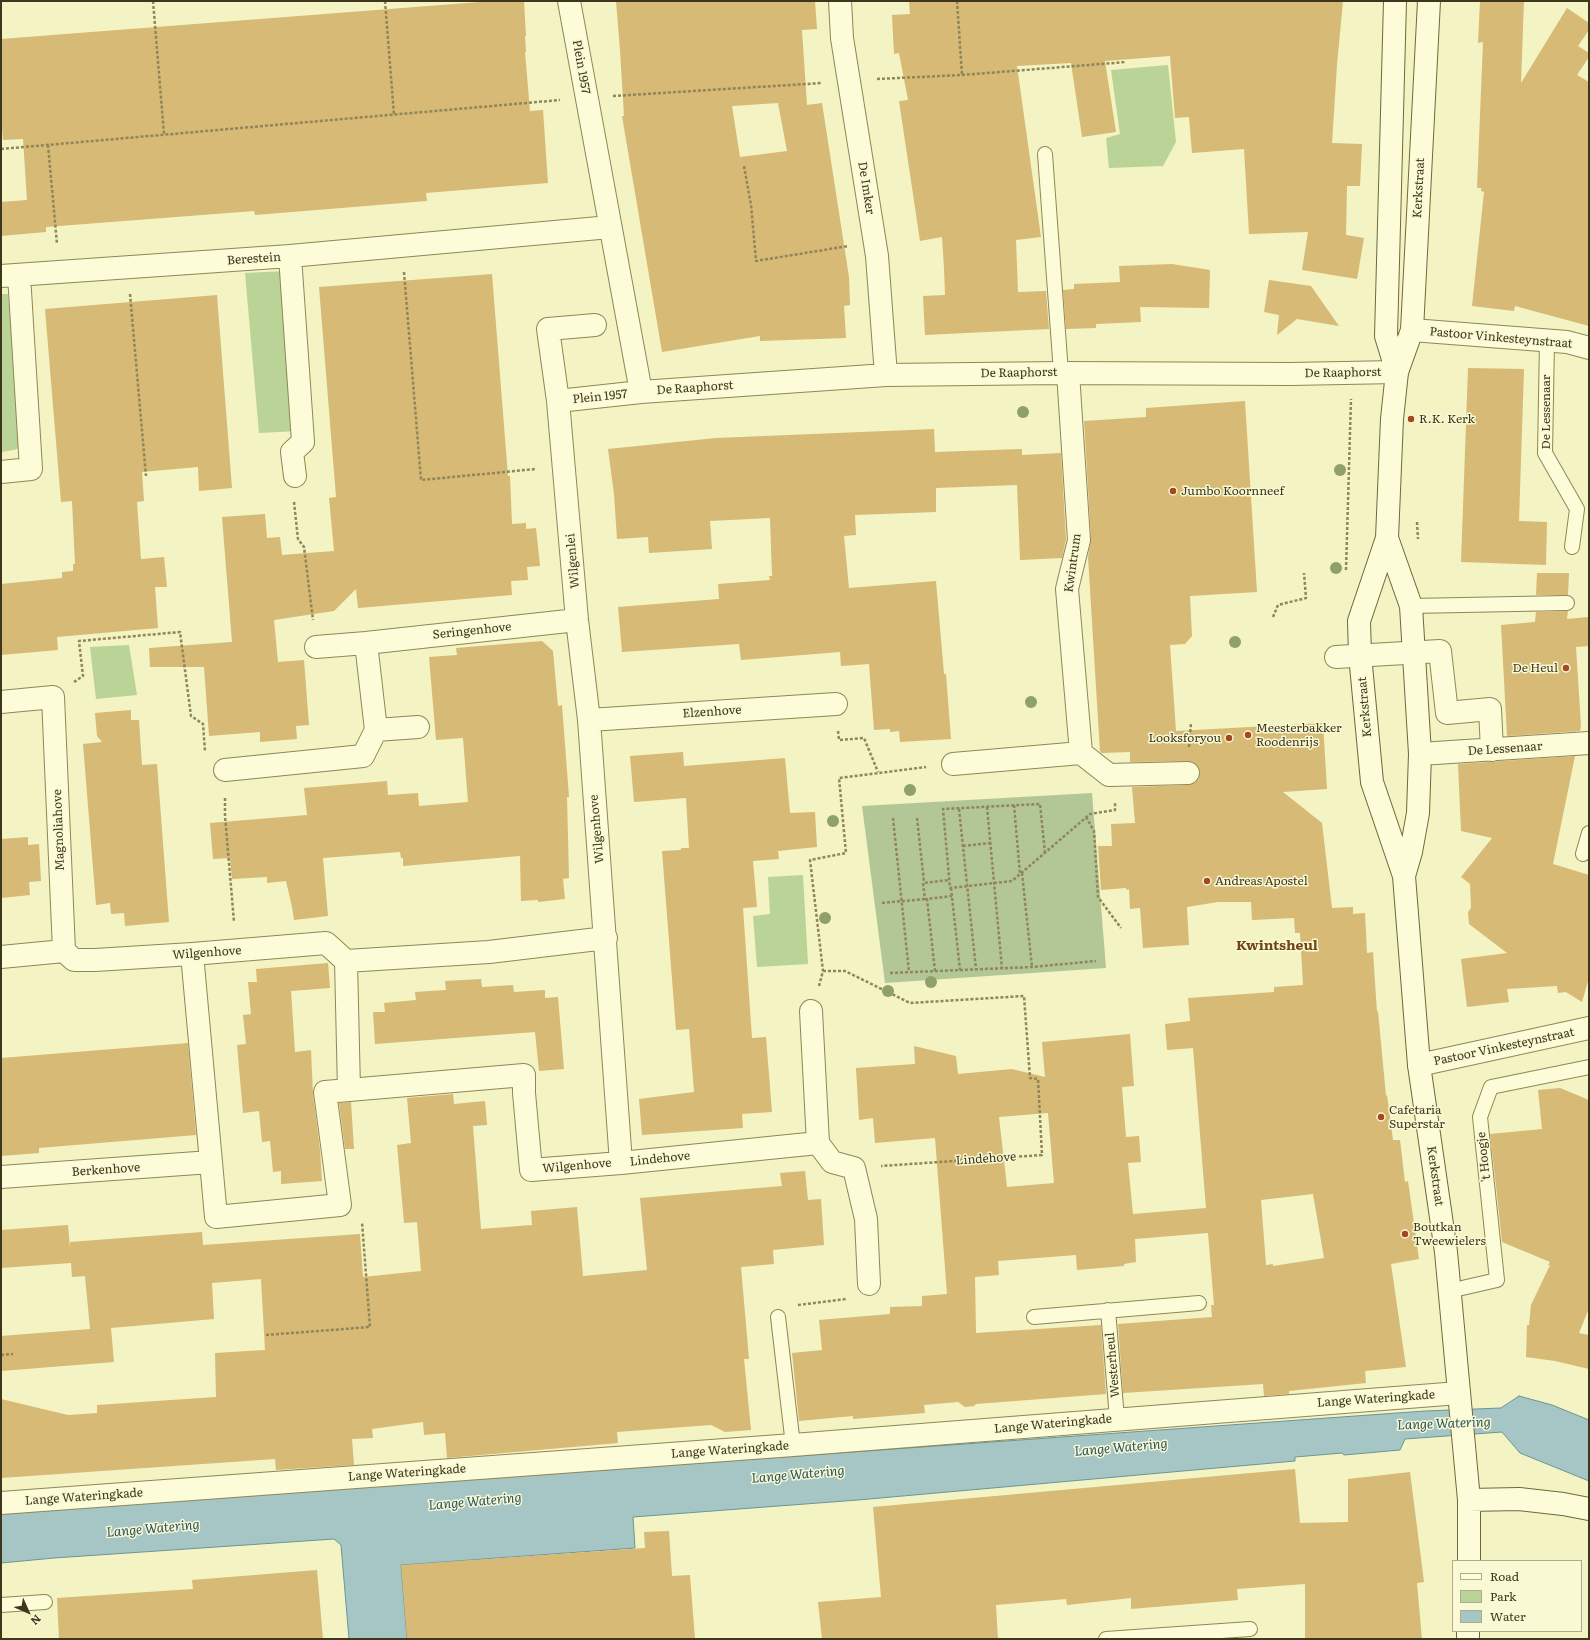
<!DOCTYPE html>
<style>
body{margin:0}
#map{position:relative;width:1590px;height:1640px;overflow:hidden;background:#f3f3c3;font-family:Literata,serif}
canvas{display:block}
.frame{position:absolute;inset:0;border:2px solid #3f371d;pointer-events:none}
.legend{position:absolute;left:1452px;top:1560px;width:130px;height:72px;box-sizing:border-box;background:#f9f9d4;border:1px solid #afab8b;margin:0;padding:5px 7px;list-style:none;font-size:12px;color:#3f371d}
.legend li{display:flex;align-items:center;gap:8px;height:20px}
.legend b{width:20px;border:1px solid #afab8b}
.north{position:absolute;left:8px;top:1592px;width:40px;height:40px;-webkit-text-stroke:3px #f9f9d4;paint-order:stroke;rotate:135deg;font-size:11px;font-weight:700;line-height:16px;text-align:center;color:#3f371d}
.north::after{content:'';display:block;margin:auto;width:14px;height:18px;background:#3f371d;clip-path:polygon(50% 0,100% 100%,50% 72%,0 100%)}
</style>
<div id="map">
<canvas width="1590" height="1640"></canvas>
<div class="frame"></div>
<ul class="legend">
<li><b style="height:5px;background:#fcfcd8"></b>Road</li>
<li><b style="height:11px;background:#bad396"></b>Park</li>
<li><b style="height:11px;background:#a6c6c6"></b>Water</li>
</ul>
<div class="north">N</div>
</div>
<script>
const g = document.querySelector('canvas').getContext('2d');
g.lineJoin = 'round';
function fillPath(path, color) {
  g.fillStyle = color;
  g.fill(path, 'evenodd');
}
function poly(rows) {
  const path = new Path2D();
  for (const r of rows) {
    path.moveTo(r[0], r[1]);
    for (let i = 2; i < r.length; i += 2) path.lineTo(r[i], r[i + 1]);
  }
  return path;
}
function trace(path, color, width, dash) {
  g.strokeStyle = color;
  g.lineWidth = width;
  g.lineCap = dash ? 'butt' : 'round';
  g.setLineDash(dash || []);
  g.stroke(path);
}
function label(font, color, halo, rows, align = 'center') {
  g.font = font + ' Literata,serif';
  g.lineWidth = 3;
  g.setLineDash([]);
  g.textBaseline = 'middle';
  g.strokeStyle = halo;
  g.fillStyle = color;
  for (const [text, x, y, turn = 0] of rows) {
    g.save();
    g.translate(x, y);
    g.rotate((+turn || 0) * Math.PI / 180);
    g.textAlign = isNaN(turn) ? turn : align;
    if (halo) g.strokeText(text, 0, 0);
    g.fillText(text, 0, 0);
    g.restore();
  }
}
fillPath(poly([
 [1168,65,1176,142,1163,166,1109,168,1106,138,1120,134,1111,70],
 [286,271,298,431,259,433,245,273],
 [1,294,8,294,21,447,14,450,1,452],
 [129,645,137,695,96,699,90,647],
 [803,875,808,964,757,967,753,916,770,914,768,877]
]), '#bad396');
fillPath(poly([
 [1092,793,1106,968,885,983,862,806]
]), '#b3c796');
const water = poly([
 [1519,1396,1552,1405,1589,1420,1589,1481,1520,1453,1502,1432,1405,1439,1400,1450,1344,1455,1342,1453,1295,1457,1295,1461,858,1500,633,1517,635,1548,401,1565,407,1639,349,1639,341,1545,334,1539,54,1558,1,1563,1,1513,1425,1411,1501,1408,1519,1396]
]);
fillPath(water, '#a6c6c6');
trace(water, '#6b9495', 1);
fillPath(poly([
 [493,1,524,1,526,36,525,36,526,52,525,52,530,111,543,110,548,183,426,193,427,201,255,215,254,211,46,227,46,232,1,236,1,202,27,200,23,139,3,140,1,114,1,39],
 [616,1,815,1,817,29,802,30,807,105,822,103,849,277,850,305,844,306,846,338,760,341,760,336,662,352,622,116,624,116,620,50],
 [778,103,787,151,740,157,732,106],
 [909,1,1343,1,1337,65,1332,143,1362,144,1360,186,1347,186,1346,235,1364,238,1357,279,1302,270,1308,232,1249,234,1244,149,1192,153,1189,117,1175,118,1170,56,1105,61,1116,132,1082,137,1071,63,1017,66,1041,237,1016,240,1018,292,1046,291,1049,329,925,335,923,296,945,295,944,268,942,237,920,241,899,101,908,100,899,53,894,54,892,15,910,14],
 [1480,1,1524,1,1521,83,1567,8,1589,23,1589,30,1578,46,1589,53,1589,57,1577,75,1589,82,1589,326,1515,306,1514,311,1472,306,1484,192,1481,191,1481,188,1477,188,1483,42,1478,43],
 [1172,264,1210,270,1209,308,1140,307,1141,322,1096,324,1096,328,1066,329,1063,290,1074,289,1074,284,1120,282,1119,266],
 [492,274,508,476,510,476,512,524,526,523,526,529,536,528,540,566,527,567,528,580,511,581,512,595,358,608,356,589,334,611,274,620,278,662,304,660,309,725,296,726,297,739,260,742,260,732,209,736,204,667,150,667,149,648,232,642,222,517,265,514,267,538,280,537,282,555,334,551,329,498,336,497,319,287],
 [1269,280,1311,286,1339,326,1297,319,1277,335,1279,315,1264,312],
 [217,295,232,488,199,491,198,467,142,472,144,501,137,502,141,559,164,557,167,587,155,587,158,628,57,637,58,650,1,655,1,584,62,578,62,572,73,571,73,564,75,564,72,501,61,502,45,309],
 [1468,368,1524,369,1519,521,1547,522,1546,565,1461,562],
 [1245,401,1257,592,1190,596,1192,636,1185,644,1170,645,1176,731,1323,723,1327,789,1283,792,1322,823,1332,908,1353,907,1353,914,1365,913,1367,953,1373,952,1377,1012,1378,1011,1386,1096,1387,1095,1393,1140,1400,1140,1405,1182,1408,1181,1419,1259,1391,1264,1406,1367,1365,1371,1366,1383,1289,1391,1289,1394,1264,1396,1263,1384,1123,1393,1118,1324,1212,1317,1211,1305,1214,1305,1208,1233,1135,1239,1136,1262,1124,1264,1124,1266,1077,1270,1076,1255,998,1261,999,1275,975,1277,976,1333,1101,1325,1106,1394,976,1404,974,1406,965,1407,958,1402,924,1405,925,1413,853,1419,853,1416,799,1421,792,1353,822,1350,819,1320,890,1314,890,1307,922,1306,922,1296,947,1294,935,1138,875,1143,873,1118,859,1120,856,1068,915,1064,914,1046,956,1056,958,1074,1012,1069,1045,1077,1042,1042,1130,1034,1134,1086,1122,1087,1126,1137,1139,1136,1141,1162,1128,1163,1133,1214,1206,1208,1193,1048,1167,1050,1165,1024,1190,1021,1188,998,1274,992,1274,987,1303,985,1300,933,1295,933,1294,918,1252,920,1251,902,1218,902,1187,907,1189,945,1143,948,1140,908,1130,909,1129,889,1126,890,1126,888,1101,890,1098,846,1112,846,1111,824,1135,823,1132,787,1189,785,1195,783,1199,779,1200,772,1198,766,1194,762,1188,761,1130,762,1130,752,1102,753,1100,752,1088,557,1091,539,1084,421,1146,417,1146,408],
 [1048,1113,1054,1183,1007,1187,999,1117],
 [1313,1194,1324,1258,1273,1266,1273,1264,1266,1265,1261,1200],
 [934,429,935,452,1022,449,1022,455,1061,453,1066,539,1062,558,1020,560,1017,485,936,488,936,512,855,515,856,535,844,536,849,588,936,581,944,674,946,674,951,739,900,742,899,731,890,732,890,729,874,730,869,664,841,666,840,652,741,660,739,644,622,652,618,607,719,599,718,584,770,580,769,576,772,576,770,518,710,521,712,549,649,553,648,537,617,539,614,494,608,449,716,438],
 [1537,573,1569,573,1568,595,1536,595],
 [1568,611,1567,619,1588,617,1589,646,1576,647,1581,726,1580,731,1507,736,1501,625,1535,622,1536,612],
 [542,641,553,651,558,706,562,705,569,797,567,797,569,878,563,879,565,899,538,902,538,900,521,901,520,856,403,866,403,858,401,858,400,852,323,858,328,916,294,920,292,907,286,881,267,883,267,877,232,879,230,858,213,859,210,823,307,815,304,788,387,781,388,795,418,793,419,806,468,802,463,738,436,740,429,657,457,655,456,648],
 [131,710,131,720,139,720,142,765,157,764,169,922,125,926,124,913,111,914,110,903,96,905,83,744,102,742,97,736,95,713],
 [683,752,684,766,785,758,790,813,815,812,817,847,778,851,779,859,753,861,757,907,743,908,752,1038,766,1037,772,1112,742,1114,743,1128,642,1135,639,1099,694,1092,689,1029,676,1030,662,851,681,850,681,848,689,848,686,798,634,802,630,756],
 [1575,756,1553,864,1589,875,1589,978,1582,1002,1566,992,1558,993,1557,986,1507,989,1509,1002,1467,1007,1461,959,1507,953,1469,924,1468,912,1471,908,1470,884,1461,877,1492,838,1461,831,1458,764],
 [28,837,28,845,39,844,41,881,29,882,30,895,1,898,1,839],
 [328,963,330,988,291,991,295,1052,311,1050,313,1094,320,1150,322,1181,281,1184,281,1171,273,1172,270,1141,262,1142,259,1111,243,1113,237,1045,246,1044,243,1015,251,1014,248,982,257,982,256,969],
 [481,979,482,987,513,985,514,992,545,990,545,998,558,997,564,1069,539,1071,535,1032,375,1044,373,1012,385,1012,384,1003,416,1000,415,992,446,990,445,981],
 [188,1043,196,1135,39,1148,39,1153,1,1156,1,1058],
 [1560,1088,1589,1100,1589,1308,1579,1333,1589,1335,1589,1369,1555,1361,1526,1357,1527,1325,1529,1325,1531,1305,1550,1265,1548,1265,1550,1262,1502,1242,1495,1177,1490,1134,1542,1129,1538,1090],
 [453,1094,454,1104,485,1101,487,1125,473,1126,481,1229,532,1225,531,1211,577,1207,583,1276,647,1270,640,1198,782,1186,780,1173,805,1171,808,1200,821,1199,824,1245,773,1250,774,1264,741,1267,749,1359,744,1359,751,1430,725,1432,711,1425,617,1432,618,1443,447,1458,445,1433,424,1435,423,1422,372,1429,373,1438,352,1439,354,1465,276,1470,275,1459,1,1478,1,1399,68,1415,97,1413,97,1405,216,1397,215,1353,265,1350,261,1279,212,1283,214,1319,111,1328,114,1362,1,1371,1,1336,90,1329,85,1276,72,1277,71,1263,1,1268,1,1230,68,1225,70,1249,70,1242,202,1232,203,1245,360,1234,363,1277,421,1271,417,1222,404,1223,397,1145,411,1143,407,1098],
 [351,1102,354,1149,345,1149,339,1103],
 [1295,1469,1300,1523,1348,1522,1348,1479,1410,1472,1424,1582,1417,1583,1422,1639,1305,1639,1305,1584,1237,1589,1238,1600,1131,1609,1131,1598,1067,1605,1066,1599,996,1605,998,1639,822,1639,818,1602,881,1597,873,1507],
 [669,1531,672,1576,690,1575,695,1639,407,1639,401,1565,645,1548,644,1532],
 [317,1570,323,1639,59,1639,57,1598,193,1589,192,1580]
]), '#d6ba75');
const lane = poly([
 [1045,154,1061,373],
 [1547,341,1545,453,1577,509,1572,547],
 [1411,606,1567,603],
 [1583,854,1589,833],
 [1449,1291,1497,1280,1480,1117,1491,1087,1589,1067],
 [1108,1310,1117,1419],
 [778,1317,793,1445],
 [1034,1317,1199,1303],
 [1,1605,45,1602],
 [1106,1639,1250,1629]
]);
const street = poly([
 [569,1,641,392,558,401,548,329,595,325],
 [840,1,842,38,877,256,886,375],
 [290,256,303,442,292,452,295,476],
 [1,276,290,256,610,227],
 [1412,330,1567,342,1589,348],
 [1068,373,1079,540,1067,589,1081,753],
 [641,392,886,375,1061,373,1290,374,1397,372],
 [558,401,577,620,589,720,621,1163],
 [1,472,31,469,19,275],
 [366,643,376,730],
 [316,647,366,643,577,620],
 [1336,657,1440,651,1447,713,1490,709,1492,750],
 [1,702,53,697,64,951,1,957],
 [589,720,836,704],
 [1420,754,1589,743],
 [953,764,1081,753,1109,775,1188,773],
 [225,770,363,756,376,730,418,727],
 [64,951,74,960,95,960,192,954,326,943,346,961,489,952,606,938],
 [192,954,216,1217,340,1205,325,1092,349,1090,346,961],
 [811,1011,818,1143,832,1162,854,1168,866,1219,869,1284],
 [1419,1065,1589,1028],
 [349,1090,524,1075,524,1093,531,1170,621,1163,818,1143],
 [1,1177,211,1162],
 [1,1503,793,1445,1459,1393]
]);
const secondary = poly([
 [1395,1,1386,336,1397,372],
 [1429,1,1412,330,1397,372,1392,419,1387,538,1359,621,1360,655,1372,782,1404,876,1419,1065,1446,1252,1469,1500,1469,1561],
 [1387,538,1411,606,1420,754,1418,813,1411,852,1404,876],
 [1469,1500,1519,1499,1563,1504,1589,1509],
 [1468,1639,1468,1631]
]);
trace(lane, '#908657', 16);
trace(street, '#908657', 24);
trace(secondary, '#72673a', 24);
trace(poly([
 [153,1,164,134],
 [385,1,394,115],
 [957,1,962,75],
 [877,79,962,75,1126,62],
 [613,96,822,83],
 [48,145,57,244],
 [1,149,560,100],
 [744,166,751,205,756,261,848,246],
 [404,272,421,480,536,469],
 [130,294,146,476],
 [294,502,298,539,304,547,313,620],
 [1417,522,1418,539],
 [1346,570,1351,399],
 [1273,617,1278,605,1306,598,1304,573],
 [74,682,83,676,79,641,180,632,191,716,203,724,205,751],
 [838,731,839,740,864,738,878,772],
 [1189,747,1191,723],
 [225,798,225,816,234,922],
 [1014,805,1020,874],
 [987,807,1002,968],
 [959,809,976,969],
 [1086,817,1094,831,1098,897,1121,928],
 [893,818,909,972],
 [917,818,924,882],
 [963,846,990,843],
 [1045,853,1040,804,943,809,950,888,951,888,1012,881,1090,814,1115,810,1115,802],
 [1022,873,1032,967],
 [951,888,960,970],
 [927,899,925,899,923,883,949,880],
 [882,903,925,899],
 [823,971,845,971,910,1003,1024,996,1030,1078,1038,1079,1042,1155,881,1166],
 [935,971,927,899,952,896],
 [890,973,1032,967,1096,961],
 [819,986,823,971,810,860,846,853,839,778,926,767],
 [798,1305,846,1299],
 [266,1335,370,1327,362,1222],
 [1,1355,13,1354]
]), '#908657', 2.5, [3, 2]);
trace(lane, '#fcfcd8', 14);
trace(street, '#fcfcd8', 22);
trace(secondary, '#fcfcd8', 22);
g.fillStyle = '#8fa06a';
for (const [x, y] of [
 [1023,412],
 [1340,470],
 [1336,568],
 [1235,642],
 [1031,702],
 [910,790],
 [833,821],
 [825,918],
 [931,982],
 [888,991]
]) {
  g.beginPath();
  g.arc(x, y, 6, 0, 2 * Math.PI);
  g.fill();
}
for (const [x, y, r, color] of [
 [1411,419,4,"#a74720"],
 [1173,491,4,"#a74720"],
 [1566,668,4,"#a74720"],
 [1248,735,4,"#a74720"],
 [1229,738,4,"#a74720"],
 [1207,881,4,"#a74720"],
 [1381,1117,4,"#a74720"],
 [1405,1234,4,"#a74720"]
]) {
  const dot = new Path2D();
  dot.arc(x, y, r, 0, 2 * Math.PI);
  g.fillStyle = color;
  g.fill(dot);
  trace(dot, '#f9f9d4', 1.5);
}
label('12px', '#3f371d', '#f9f9d4', [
 ["Plein 1957",581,67,80],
 ["De Imker",866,188,81],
 ["Kerkstraat",1419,188,-87],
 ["Berestein",254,259,-4],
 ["Pastoor Vinkesteynstraat",1501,338,5],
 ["De Raaphorst",1019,373,-1],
 ["De Raaphorst",1343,373,-1],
 ["De Raaphorst",695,388,-4],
 ["Plein 1957",600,397,-6],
 ["De Lessenaar",1546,412,-90],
 ["Wilgenlei",573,561,-95],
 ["Kwintrum",1073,563,-82],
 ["Seringenhove",472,631,-6],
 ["Kerkstraat",1365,707,-95],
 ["Elzenhove",712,712,-4],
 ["De Lessenaar",1505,749,-4],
 ["Wilgenhove",597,829,-95],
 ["Magnoliahove",59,830,-92],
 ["Wilgenhove",207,953,-4],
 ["Pastoor Vinkesteynstraat",1504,1047,-12],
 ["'t Hoogje",1484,1157,-96],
 ["Lindehove",660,1159,-6],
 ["Lindehove",986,1159,-4],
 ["Wilgenhove",577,1166,-5],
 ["Berkenhove",106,1170,-4],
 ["Kerkstraat",1435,1176,82],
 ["Westerheul",1113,1365,-95],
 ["Lange Wateringkade",1376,1399,-4],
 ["Lange Wateringkade",1053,1424,-5],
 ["Lange Wateringkade",730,1450,-4],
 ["Lange Wateringkade",407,1473,-4],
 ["Lange Wateringkade",84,1497,-4]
]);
label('12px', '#3f371d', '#f9f9d4', [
 ["R.K. Kerk",1419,419],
 ["Jumbo Koornneef",1181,491],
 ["De Heul",1558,668,"right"],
 ["Meesterbakker",1256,728],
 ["Roodenrijs",1256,742],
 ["Looksforyou",1221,738,"right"],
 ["Andreas Apostel",1215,881],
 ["Cafetaria",1389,1110],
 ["Superstar",1389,1124],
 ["Boutkan",1413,1227],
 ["Tweewielers",1413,1241]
], 'left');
label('italic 13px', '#2b5460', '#f9f9d4', [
 ["Lange Watering",1444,1424,-2],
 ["Lange Watering",1121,1448,-5],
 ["Lange Watering",798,1475,-5],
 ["Lange Watering",475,1502,-5],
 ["Lange Watering",153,1529,-5]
]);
label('bold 14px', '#704417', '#f9f9d4', [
 ["Kwintsheul",1277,946]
]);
</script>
